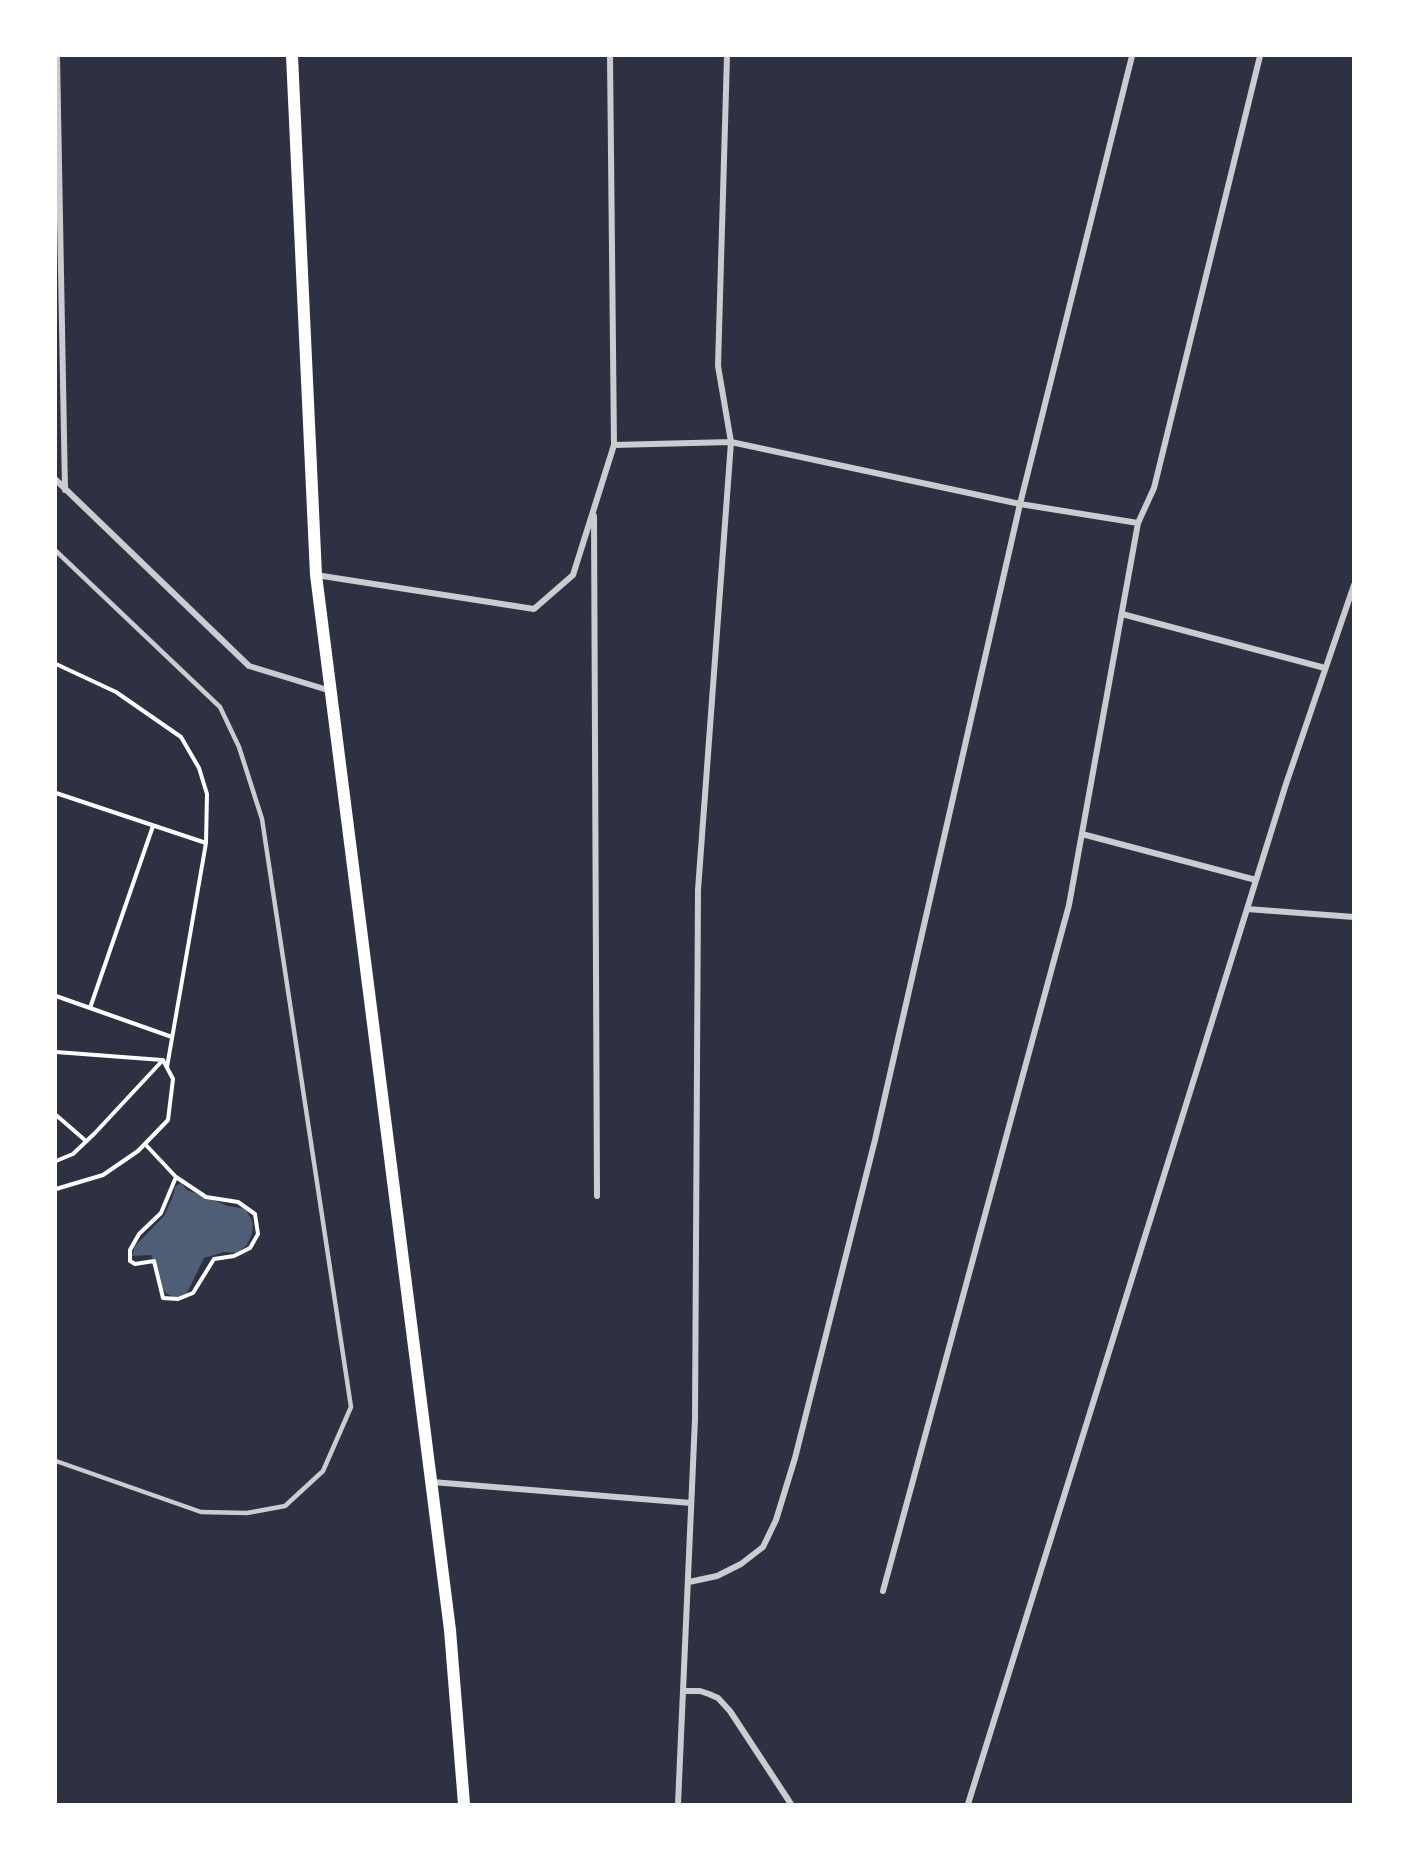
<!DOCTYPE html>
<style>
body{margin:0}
#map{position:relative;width:1409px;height:1860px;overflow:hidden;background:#2d3142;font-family:Commissioner,sans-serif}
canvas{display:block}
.frame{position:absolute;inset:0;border:57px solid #fff;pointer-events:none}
</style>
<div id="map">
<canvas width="1409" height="1860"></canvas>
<div class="frame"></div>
</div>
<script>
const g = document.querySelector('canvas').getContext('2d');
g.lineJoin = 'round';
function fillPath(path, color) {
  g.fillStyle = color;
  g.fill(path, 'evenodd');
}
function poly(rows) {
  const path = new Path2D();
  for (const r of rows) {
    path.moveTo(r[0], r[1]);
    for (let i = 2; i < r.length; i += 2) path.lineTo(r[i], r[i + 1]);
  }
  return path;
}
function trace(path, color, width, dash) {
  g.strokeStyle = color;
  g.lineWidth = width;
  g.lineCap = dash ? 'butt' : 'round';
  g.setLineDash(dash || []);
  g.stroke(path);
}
fillPath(poly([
 [181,1183,187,1190,228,1206,246,1209,253,1223,252,1234,247,1245,237,1253,224,1252,204,1258,187,1293,178,1299,167,1294,160,1287,157,1266,151,1255,132,1256,135,1246,164,1216,173,1196,175,1187]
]), '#4f5d75');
trace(poly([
 [56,664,116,692,181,737,199,768,207,794,206,843,167,1067],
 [56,793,206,843],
 [56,996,90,1008,153,826],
 [90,1008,172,1037],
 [56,1052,162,1060],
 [56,1115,86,1141],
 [145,1144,176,1177,206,1197,238,1202,255,1214,258,1234,250,1248,234,1256,214,1259,193,1293,178,1299,163,1298,154,1261,135,1264,130,1261,130,1250,139,1234,161,1213,176,1177],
 [56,1161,73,1154,95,1133,163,1060,173,1079,168,1120,138,1151,103,1175,56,1189]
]), '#fff', 4);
trace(poly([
 [56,551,220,707,239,747,262,819,351,1407,323,1471,285,1506,247,1513,201,1512,56,1461]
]), '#caccd0', 4.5);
trace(poly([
 [57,56,65,490],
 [614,445,731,442,1020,504,1138,523],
 [56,480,249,666,331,691],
 [594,516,597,1196],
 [316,575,534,609,573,575,614,445,610,56],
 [1122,614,1325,668],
 [1082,834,1256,880],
 [1247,909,1354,917],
 [432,1482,691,1503],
 [689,1582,717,1576,741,1564,763,1547,776,1520,795,1458,875,1140,1020,504,1132,56],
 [883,1591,1069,905,1138,523,1154,488,1260,56],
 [684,1691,700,1691,709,1694,718,1698,730,1711,791,1804],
 [678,1804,695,1419,698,890,731,442,718,366,727,56],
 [968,1804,1286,784,1354,585]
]), '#caccd0', 6);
trace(poly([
 [292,56,316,575,450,1630,464,1804]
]), '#fff', 12);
</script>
